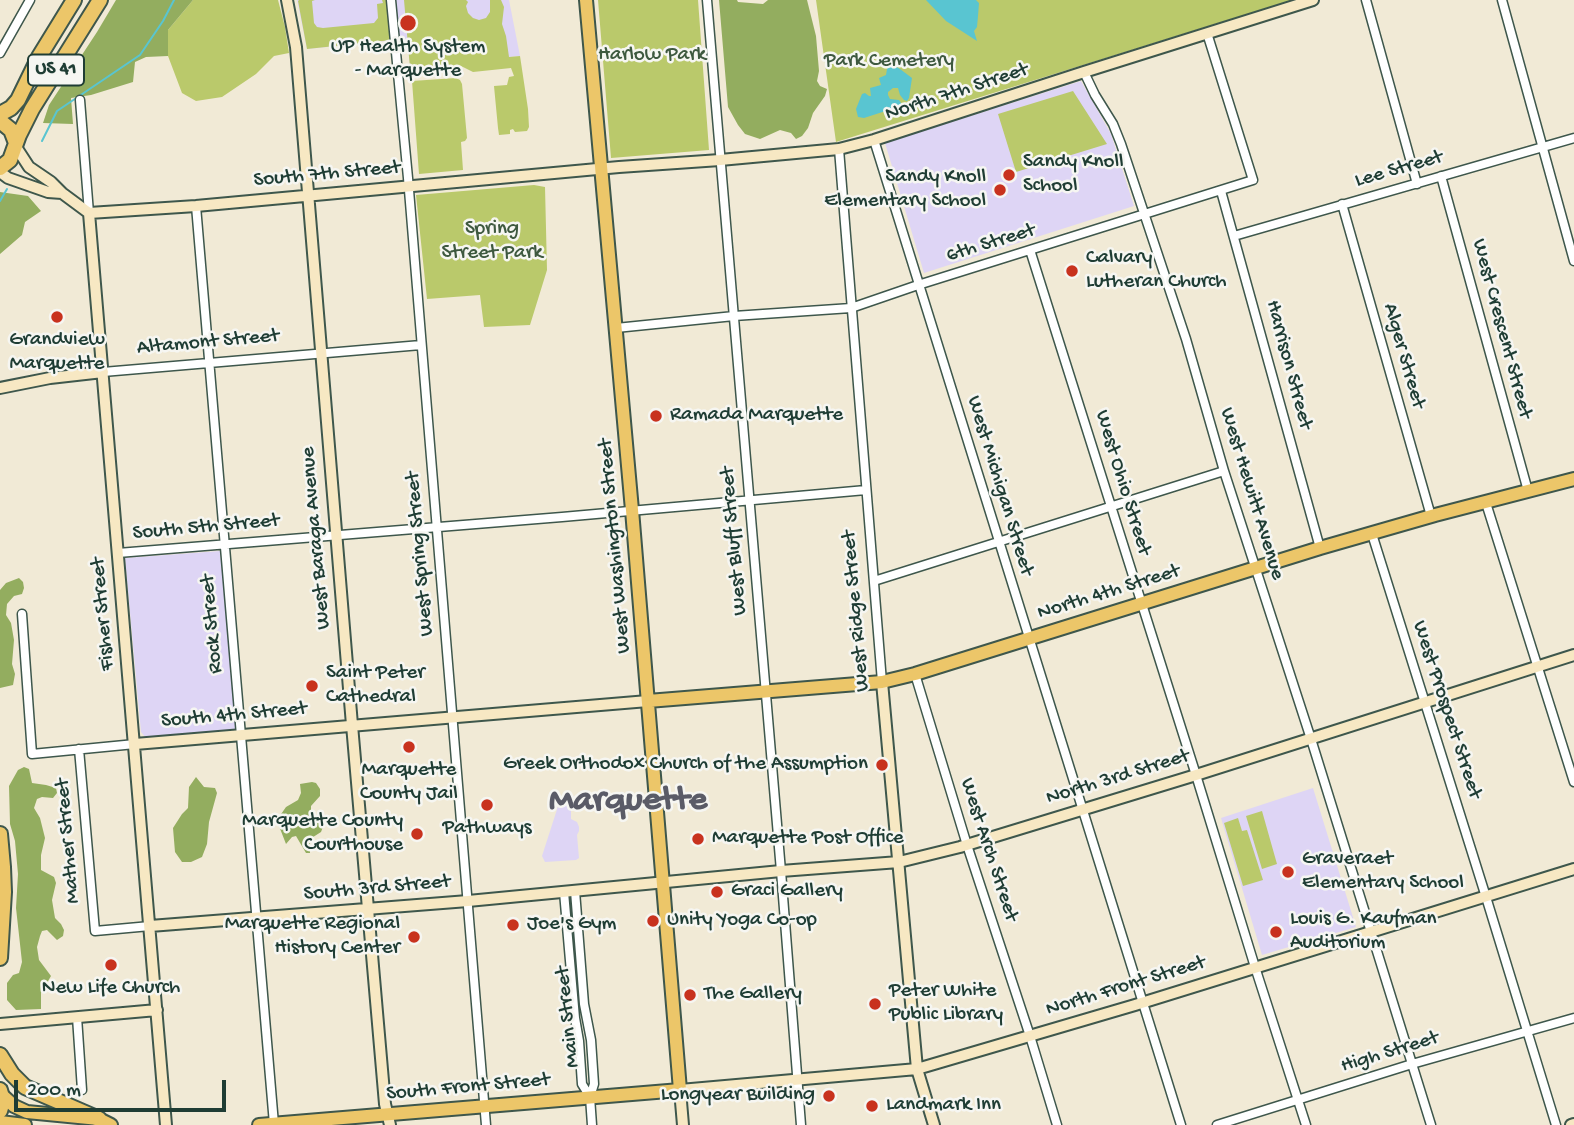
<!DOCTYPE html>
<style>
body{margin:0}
#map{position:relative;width:1574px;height:1125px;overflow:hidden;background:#f1ead6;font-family:"Gochi Hand",sans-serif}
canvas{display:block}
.scale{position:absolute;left:14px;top:1080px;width:212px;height:32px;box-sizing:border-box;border:4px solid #1f3d34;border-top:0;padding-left:9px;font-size:21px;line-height:24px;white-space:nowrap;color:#1f3d34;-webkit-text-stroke:5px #f6f6f2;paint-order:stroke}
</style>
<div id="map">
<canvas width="1574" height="1125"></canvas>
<div class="scale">200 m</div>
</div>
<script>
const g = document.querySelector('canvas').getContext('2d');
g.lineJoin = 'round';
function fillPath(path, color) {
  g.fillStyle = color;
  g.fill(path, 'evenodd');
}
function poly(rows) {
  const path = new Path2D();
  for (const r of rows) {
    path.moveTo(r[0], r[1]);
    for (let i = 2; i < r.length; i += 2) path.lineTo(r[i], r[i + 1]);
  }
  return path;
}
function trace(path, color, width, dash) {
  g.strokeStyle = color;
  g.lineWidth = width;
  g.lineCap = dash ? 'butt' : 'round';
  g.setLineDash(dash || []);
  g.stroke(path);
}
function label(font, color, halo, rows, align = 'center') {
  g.font = font + ' "Gochi Hand",sans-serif';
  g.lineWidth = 5;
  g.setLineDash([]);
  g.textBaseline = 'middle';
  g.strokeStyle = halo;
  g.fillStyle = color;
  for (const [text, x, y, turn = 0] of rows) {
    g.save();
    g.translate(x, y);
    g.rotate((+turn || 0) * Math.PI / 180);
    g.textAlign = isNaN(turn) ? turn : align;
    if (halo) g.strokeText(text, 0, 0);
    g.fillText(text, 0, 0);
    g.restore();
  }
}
fillPath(poly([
 [297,0,509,0,520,56,410,67,407,39,307,49],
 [1081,81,1111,134,1134,206,924,273,885,143],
 [220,551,238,731,146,738,141,732,125,558],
 [1313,788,1356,927,1262,955,1221,818],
 [571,794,576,798,576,806,571,811,571,819,577,822,579,827,579,831,577,835,579,858,576,860,545,862,542,856,561,797,565,795]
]), '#ded5f5');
fillPath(poly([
 [193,0,278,0,285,27,289,53,274,56,256,74,222,97,196,101,182,93,168,56,168,30],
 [299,0,315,0,312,1,314,23,317,27,323,28,374,23,378,18,377,4,383,3,382,0,388,0,392,40,307,49,298,1],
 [404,0,466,0,468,2,466,6,468,13,473,18,479,20,486,18,490,12,490,0,501,0,504,7,502,24,506,36,509,57,520,56,528,109,529,127,527,131,515,132,513,129,510,130,510,134,499,135,498,128,494,86,507,85,509,77,514,76,511,68,473,72,461,66,410,68],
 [598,0,698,0,709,150,611,158],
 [816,0,1292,0,836,142],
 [456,78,460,80,462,84,467,138,465,141,461,142,463,170,419,174,412,81],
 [1073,91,1107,144,1016,172,998,114],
 [534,185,545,187,547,270,530,325,484,327,480,295,427,299,416,195],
 [1262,811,1277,864,1262,869,1246,816],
 [1238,818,1242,831,1247,830,1263,880,1243,886,1224,823]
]), '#bac96b');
fillPath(poly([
 [116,0,193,0,168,30,168,56,146,57,135,62,133,82,91,95,71,98,73,124,43,123,49,105,97,32],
 [719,0,737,0,738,2,763,4,768,0,807,0,816,36,819,71,817,81,820,86,827,89,825,96,813,113,808,128,802,136,796,139,791,133,780,130,760,139,745,134,738,125,728,107],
 [0,192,28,196,41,211,25,222,22,235,0,254],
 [19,578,23,582,24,588,22,594,14,596,7,604,6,615,11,623,14,640,12,664,15,674,13,685,0,688,0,590,6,583],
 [24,767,29,769,32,783,46,785,56,788,57,793,53,798,42,797,37,799,34,808,40,818,45,838,41,855,41,870,54,877,56,883,52,900,55,918,61,924,64,930,63,936,57,940,47,930,42,931,40,936,37,947,39,960,51,976,41,993,41,1009,16,1010,7,1000,7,983,13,975,19,973,22,962,16,908,18,874,15,841,10,824,9,786,18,770],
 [196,777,204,787,215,788,217,793,209,822,207,844,202,857,191,862,182,862,175,852,173,828,182,814,188,808,189,787],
 [312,782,316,783,320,789,320,796,311,806,311,811,315,815,323,817,326,819,321,832,310,839,310,853,306,853,296,836,292,837,286,844,279,826,279,817,286,807,298,800,301,793,300,784]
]), '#93ad5f');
fillPath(poly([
 [926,0,976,0,979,3,978,16,977,27,974,31,977,41,946,21],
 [891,64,900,69,912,78,909,98,907,101,904,100,900,95,898,88,893,88,888,92,888,95,890,99,899,100,901,103,901,106,864,118,858,117,856,109,862,94,865,93,869,96,871,96,870,88,881,85,879,78,886,75,887,69]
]), '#59c5d1');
trace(poly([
 [42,141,57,111,140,55,163,21,174,0],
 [0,201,7,189]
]), '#59c5d1', 2);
const street = poly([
 [391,0,408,178,486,1125],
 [707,0,781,871,801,1125],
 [1366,0,1417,184],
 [1502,0,1574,261],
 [0,53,30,0],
 [1084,72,1095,95,1113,124,1121,144,1186,339,1224,471,1311,739,1431,1125],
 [80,100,89,213],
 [874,140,1181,1125],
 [839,149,882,682],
 [1441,176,1528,491],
 [1221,191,1320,548],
 [1342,204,1431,516],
 [196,206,274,1124],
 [1234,236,1574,138],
 [1030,250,1196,775,1255,967,1306,1125],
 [616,328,734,316,851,308,918,285,1253,180,1207,33],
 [103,372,421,345],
 [1486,503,1574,782],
 [1372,534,1486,897,1556,1125],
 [118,553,562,517,866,490],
 [874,581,1224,471],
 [22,614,32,754,135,744],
 [915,674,967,845,1030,1036,1057,1125],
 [79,749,95,931,150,926],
 [575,891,584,1004,591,1040,594,1084,590,1097,592,1125],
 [564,892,575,1018,579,1041,582,1084,590,1097],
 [77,1017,82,1090],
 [1217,1125,1412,1064,1574,1018]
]);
const secondary = poly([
 [287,0,296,47,352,725,385,1104,390,1125],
 [16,147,29,167,51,182,62,193,89,213,196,206,619,167,720,160,839,149,874,140,1084,72,1313,0],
 [0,172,8,178,48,192,62,193],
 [89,213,166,1125],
 [0,388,50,378,103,372],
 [882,682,917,1069,934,1125],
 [135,744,648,701],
 [150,926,468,901,781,871,899,862,960,847,1196,775,1574,655],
 [0,1024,157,1010],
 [683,1125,680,1090,917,1069,1135,1005,1574,869],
 [1571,1125,1574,1124]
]);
const primary = poly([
 [648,701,882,682,915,674,1320,548,1435,515,1574,479],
 [2,1095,14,1106,27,1112,99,1119,111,1125],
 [0,1122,25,1125],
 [259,1125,680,1090,632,510,586,0]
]);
const highway = poly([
 [0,114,11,108,18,100,39,57,74,0],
 [0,121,11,130,16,143],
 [0,168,10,160,19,135,32,109,100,0],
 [0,834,3,867,4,892,0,958],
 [0,1055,12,1074,25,1087,99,1119],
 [0,1090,3,1101,0,1111]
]);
trace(street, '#3e574c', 11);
trace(secondary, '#3e574c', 14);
trace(primary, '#3e574c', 16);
trace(highway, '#3e574c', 18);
trace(street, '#fff', 8);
trace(secondary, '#f7e8c3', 10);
trace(primary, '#ecc669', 12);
trace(highway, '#ecc669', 14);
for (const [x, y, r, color] of [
 [408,23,9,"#c8321e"],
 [1009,175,7,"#c8321e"],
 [1000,190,7,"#c8321e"],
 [1072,271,7,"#c8321e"],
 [57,317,7,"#c8321e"],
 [656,416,7,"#c8321e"],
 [312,686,7,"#c8321e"],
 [409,747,7,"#c8321e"],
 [882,765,7,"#c8321e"],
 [487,805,7,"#c8321e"],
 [417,834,7,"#c8321e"],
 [698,839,7,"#c8321e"],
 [1288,872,7,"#c8321e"],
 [717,892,7,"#c8321e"],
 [653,921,7,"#c8321e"],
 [513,925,7,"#c8321e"],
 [1276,932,7,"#c8321e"],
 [414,937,7,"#c8321e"],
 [111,965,7,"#c8321e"],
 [690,995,7,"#c8321e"],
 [875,1004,7,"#c8321e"],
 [829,1096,7,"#c8321e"],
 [872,1106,7,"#c8321e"]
]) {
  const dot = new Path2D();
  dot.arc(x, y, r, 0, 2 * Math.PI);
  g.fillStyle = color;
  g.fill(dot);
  trace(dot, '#f6f6f2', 2.5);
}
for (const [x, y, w] of [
 [56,70,56]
]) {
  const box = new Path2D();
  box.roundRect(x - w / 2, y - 15.5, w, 31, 5);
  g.fillStyle = '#f6f6f2';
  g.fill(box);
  trace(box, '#1f3d34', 2);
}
label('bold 19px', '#1f3d34', null, [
 ["US 41",56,70]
]);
label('21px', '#1f3d34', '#f6f6f2', [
 ["UP Health System",408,48,"center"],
 ["- Marquette",408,72,"center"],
 ["Sandy Knoll",1023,163],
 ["School",1023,187],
 ["Sandy Knoll",986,178,"right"],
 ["Elementary School",986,202,"right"],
 ["Calvary",1086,259],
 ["Lutheran Church",1086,283],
 ["Grandview",57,341,"center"],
 ["Marquette",57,365,"center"],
 ["Ramada Marquette",670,416],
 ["Saint Peter",326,674],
 ["Cathedral",326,698],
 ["Greek Orthodox Church of the Assumption",868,765,"right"],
 ["Marquette",409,771,"center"],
 ["County Jail",409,795,"center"],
 ["Marquette County",403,822,"right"],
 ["Courthouse",403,846,"right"],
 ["Pathways",487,829,"center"],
 ["Marquette Post Office",712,839],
 ["Graveraet",1302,860],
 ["Elementary School",1302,884],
 ["Graci Gallery",731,892],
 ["Louis G. Kaufman",1290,920],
 ["Auditorium",1290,944],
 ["Unity Yoga Co-op",667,921],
 ["Marquette Regional",400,925,"right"],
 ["History Center",400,949,"right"],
 ["Joe's Gym",527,925],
 ["New Life Church",111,989,"center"],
 ["Peter White",889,992],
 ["Public Library",889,1016],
 ["The Gallery",704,995],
 ["Longyear Building",815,1096,"right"],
 ["Landmark Inn",886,1106]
], 'left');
label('21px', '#3e593f', '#f6f6f2', [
 ["Harlow Park",652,56],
 ["Park Cemetery",889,62],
 ["Spring",492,230],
 ["Street Park",492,254]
]);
label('21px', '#1f3d34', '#f6f6f2', [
 ["North 7th Street",957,93,-18],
 ["Lee Street",1399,170,-16],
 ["South 7th Street",327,175,-5],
 ["6th Street",991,244,-17],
 ["West Crescent Street",1501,329,75],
 ["Altamont Street",208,343,-5],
 ["Alger Street",1403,356,74],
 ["Harrison Street",1288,365,75],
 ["West Ohio Street",1122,483,73],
 ["West Michigan Street",999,486,73],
 ["West Hewitt Avenue",1251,494,73],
 ["South 5th Street",206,528,-5],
 ["West Baraga Avenue",317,538,-95],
 ["West Bluff Street",735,541,-95],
 ["West Washington Street",616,546,-95],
 ["West Spring Street",421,554,-95],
 ["North 4th Street",1109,593,-17],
 ["West Ridge Street",857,611,-95],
 ["Fisher Street",104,614,-95],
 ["Rock Street",213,624,-95],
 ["West Prospect Street",1446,710,72],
 ["South 4th Street",234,716,-5],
 ["North 3rd Street",1118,778,-17],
 ["Mather Street",69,841,-95],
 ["West Arch Street",988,850,72],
 ["South 3rd Street",377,889,-5],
 ["North Front Street",1126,987,-17],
 ["Main Street",569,1017,-96],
 ["High Street",1390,1053,-17],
 ["South Front Street",468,1088,-5]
]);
label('bold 35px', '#5a5b67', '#f6f6f2', [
 ["Marquette",628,803]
]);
</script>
